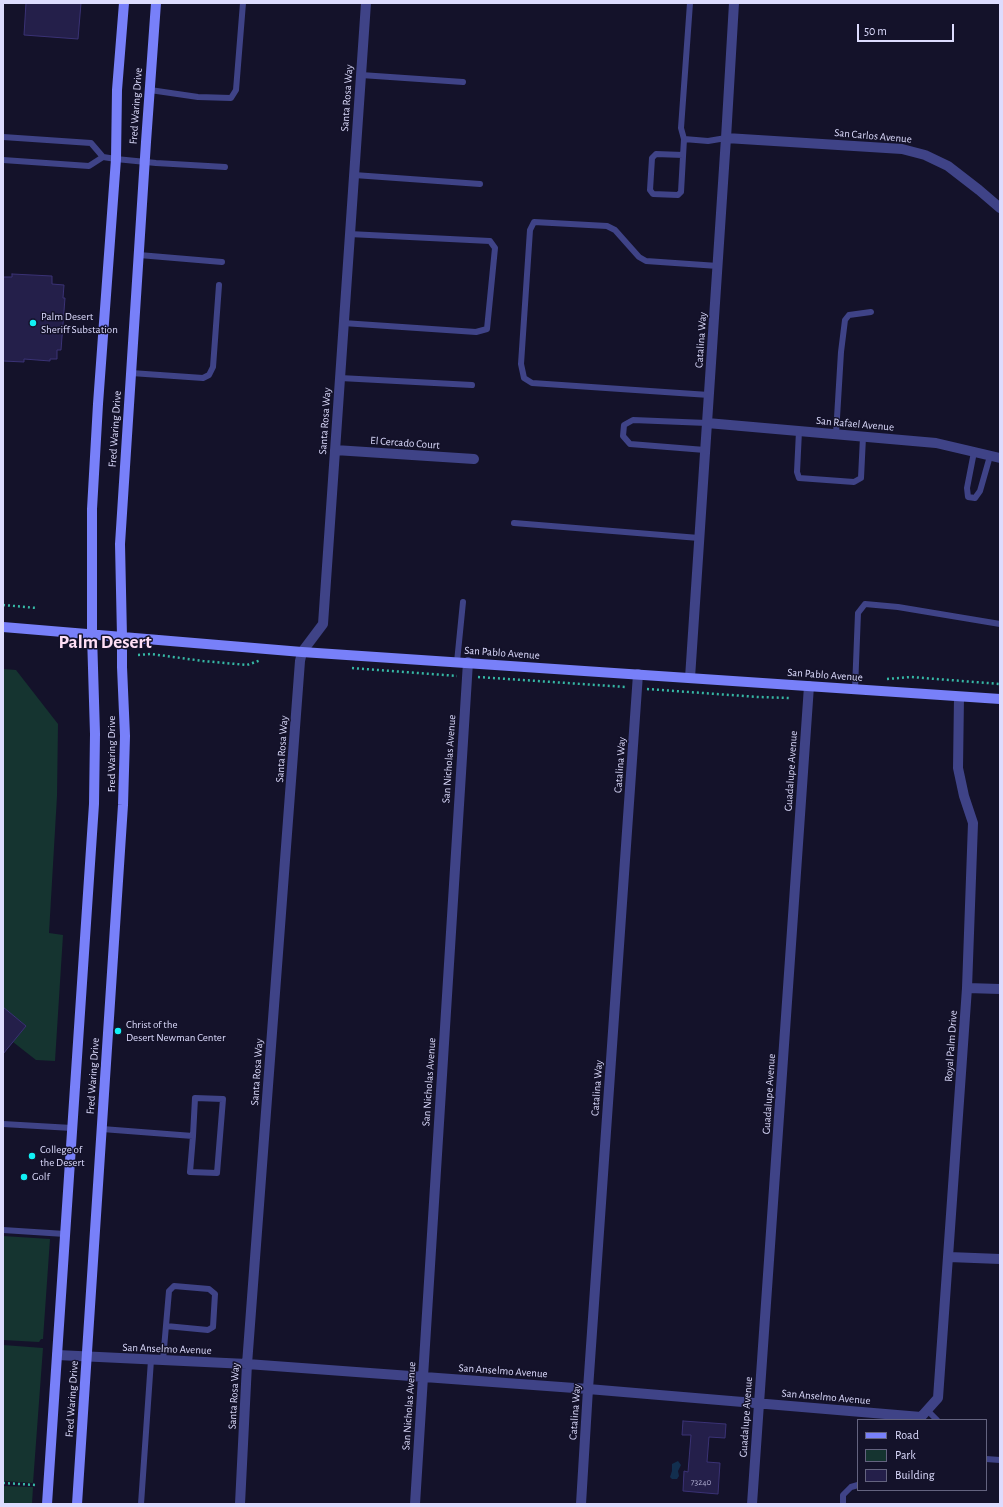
<!DOCTYPE html>
<style>
body{margin:0}
#map{position:relative;width:1003px;height:1507px;overflow:hidden;background:#14122a;font-family:"Alegreya Sans",sans-serif}
canvas{display:block}
.frame{position:absolute;inset:0;border:4px solid #dddcfe;pointer-events:none}
.legend{position:absolute;left:857px;top:1419px;width:130px;height:72px;box-sizing:border-box;background:#14122a;border:1px solid #64637f;margin:0;padding:5px 7px;list-style:none;font-size:12px;color:#dddcfe}
.legend li{display:flex;align-items:center;gap:8px;height:20px}
.legend b{width:20px;border:1px solid #64637f}
.scale{position:absolute;left:857px;top:24px;width:97px;height:18px;box-sizing:border-box;border:2px solid #dddcfe;border-top:0;padding-left:5px;font-size:12px;line-height:14px;white-space:nowrap;color:#dddcfe;-webkit-text-stroke:3px #14122a;paint-order:stroke}
</style>
<div id="map">
<canvas width="1003" height="1507"></canvas>
<div class="frame"></div>
<ul class="legend">
<li><b style="height:5px;background:#7880f9"></b>Road</li>
<li><b style="height:11px;background:#153430"></b>Park</li>
<li><b style="height:11px;background:#241f4a"></b>Building</li>
</ul>
<div class="scale">50 m</div>
</div>
<script>
const g = document.querySelector('canvas').getContext('2d');
g.lineJoin = 'round';
function fillPath(path, color) {
  g.fillStyle = color;
  g.fill(path, 'evenodd');
}
function poly(rows) {
  const path = new Path2D();
  for (const r of rows) {
    path.moveTo(r[0], r[1]);
    for (let i = 2; i < r.length; i += 2) path.lineTo(r[i], r[i + 1]);
  }
  return path;
}
function trace(path, color, width, dash) {
  g.strokeStyle = color;
  g.lineWidth = width;
  g.lineCap = dash ? 'butt' : 'round';
  g.setLineDash(dash || []);
  g.stroke(path);
}
function label(font, color, halo, rows, align = 'center') {
  g.font = font + ' "Alegreya Sans",sans-serif';
  g.lineWidth = 3;
  g.setLineDash([]);
  g.textBaseline = 'middle';
  g.strokeStyle = halo;
  g.fillStyle = color;
  for (const [text, x, y, turn = 0] of rows) {
    g.save();
    g.translate(x, y);
    g.rotate((+turn || 0) * Math.PI / 180);
    g.textAlign = isNaN(turn) ? turn : align;
    if (halo) g.strokeText(text, 0, 0);
    g.fillText(text, 0, 0);
    g.restore();
  }
}
fillPath(poly([
 [3,669,16,670,58,724,57,796,49,933,63,935,55,1061,36,1060,13,1042,26,1026,4,1008,3,1010],
 [3,1236,50,1239,43,1339,41,1339,39,1342,3,1340],
 [3,1345,43,1348,33,1483,3,1481],
 [3,1486,33,1487,32,1504,3,1504]
]), '#153430');
fillPath(poly([
 [678,1461,681,1465,678,1471,679,1476,677,1479,672,1479,670,1477,672,1471,672,1464]
]), '#122e4e');
const building = poly([
 [26,3,81,3,78,39,24,35,26,3],
 [12,274,52,276,52,284,64,285,63,298,65,298,61,350,57,350,57,359,50,359,50,361,24,359,24,362,3,361,3,277,12,277,12,274],
 [3,1007,26,1026,3,1054,3,1007],
 [683,1421,726,1424,725,1438,709,1437,707,1462,720,1463,718,1494,683,1491,684,1471,688,1472,691,1435,682,1435,683,1421]
]);
fillPath(building, '#241f4a');
trace(building, '#3a3275', 1);
trace(poly([
 [3,605,37,608],
 [138,655,151,654,203,661,247,665,261,660],
 [352,668,457,676],
 [478,677,626,687],
 [887,679,911,677,1000,684],
 [647,689,758,697,790,698],
 [3,1483,36,1485]
]), '#36b8a5', 2.5, [2, 3]);
trace(poly([
 [361,75,463,82],
 [150,90,198,97,231,98,236,90,243,3],
 [3,137,91,143,103,157,116,159,156,163,225,167],
 [684,139,681,128,690,3],
 [683,155,656,154,652,158,650,190,653,194,678,195,681,192,684,139,708,141,726,138],
 [3,160,89,166,103,157],
 [354,175,480,184],
 [139,255,222,262],
 [343,323,476,332,487,329,495,248,490,241,349,234],
 [131,373,203,378,209,375,213,367,219,285],
 [340,378,472,385],
 [709,395,532,383,524,378,521,364,530,230,534,222,607,226,615,230,639,257,646,261,718,266],
 [799,431,797,472,799,478,854,482,861,478,863,437],
 [836,434,841,352,845,320,849,315,871,312],
 [705,450,630,444,623,436,624,425,633,420,707,423],
 [974,452,967,488,968,497,975,498,980,491,990,456],
 [514,523,699,538],
 [457,662,463,602],
 [855,689,858,613,865,604,898,607,1000,624],
 [3,1124,72,1128],
 [102,1129,193,1136,190,1172,217,1173,223,1099,195,1098,193,1136],
 [3,1230,65,1234],
 [163,1360,169,1291,174,1286,209,1289,215,1294,213,1327,208,1330,166,1326],
 [927,1410,937,1420],
 [986,1459,1000,1460],
 [141,1504,151,1360],
 [843,1504,843,1495,851,1487,858,1485]
]), '#3f4387', 6);
trace(poly([
 [726,138,902,149,925,155,948,166,979,190,1000,208],
 [707,423,936,443,1000,458],
 [335,450,474,459],
 [690,678,726,138,734,3],
 [967,988,1000,989],
 [949,1257,1000,1259],
 [57,1355,247,1364,588,1389,921,1417,938,1398,967,988,973,823,964,796,958,768,959,697],
 [240,1504,247,1364,300,661,302,652,323,624,366,3],
 [415,1504,468,662],
 [581,1504,588,1389,638,674],
 [752,1504,809,686]
]), '#3f4387', 10);
trace(poly([
 [3,627,302,652,1000,699],
 [47,1504,94,804,95,734,92,635,92,509,98,404,116,159,117,90,124,3],
 [77,1504,123,805,125,736,122,667,122,637,120,544,146,142,156,3]
]), '#7880f9', 10);
for (const [x, y, r, color] of [
 [33,323,4,"#11f1f5"],
 [118,1031,4,"#11f1f5"],
 [32,1156,4,"#11f1f5"],
 [24,1177,4,"#11f1f5"]
]) {
  const dot = new Path2D();
  dot.arc(x, y, r, 0, 2 * Math.PI);
  g.fillStyle = color;
  g.fill(dot);
  trace(dot, '#14122a', 1.5);
}
label('9px', '#afadd1', null, [
 ["73240",701,1482]
]);
label('11px', '#dddcfe', '#14122a', [
 ["Santa Rosa Way",347,98,-86],
 ["Fred Waring Drive",136,106,-86],
 ["San Carlos Avenue",873,136,5],
 ["Catalina Way",701,340,-86],
 ["Santa Rosa Way",325,421,-86],
 ["San Rafael Avenue",855,424,5],
 ["Fred Waring Drive",115,429,-86],
 ["El Cercado Court",405,443,4],
 ["San Pablo Avenue",502,653,4],
 ["San Pablo Avenue",825,675,4],
 ["Santa Rosa Way",282,749,-86],
 ["Fred Waring Drive",112,754,-90],
 ["San Nicholas Avenue",449,759,-86],
 ["Catalina Way",620,765,-86],
 ["Guadalupe Avenue",791,771,-86],
 ["Royal Palm Drive",951,1046,-86],
 ["Santa Rosa Way",257,1072,-86],
 ["Fred Waring Drive",93,1076,-86],
 ["San Nicholas Avenue",429,1082,-86],
 ["Catalina Way",597,1088,-86],
 ["Guadalupe Avenue",769,1094,-86],
 ["San Anselmo Avenue",167,1349,2],
 ["San Anselmo Avenue",503,1371,4],
 ["Santa Rosa Way",234,1396,-87],
 ["San Anselmo Avenue",826,1397,5],
 ["Fred Waring Drive",72,1399,-86],
 ["San Nicholas Avenue",409,1406,-86],
 ["Catalina Way",575,1412,-86],
 ["Guadalupe Avenue",746,1417,-86]
]);
label('11px', '#dddcfe', '#14122a', [
 ["Palm Desert",41,317],
 ["Sheriff Substation",41,330],
 ["Christ of the",126,1025],
 ["Desert Newman Center",126,1038],
 ["College of",40,1150],
 ["the Desert",40,1163],
 ["Golf",32,1177]
], 'left');
label('bold 19px', '#fedef5', '#14122a', [
 ["Palm Desert",105,642]
]);
</script>
